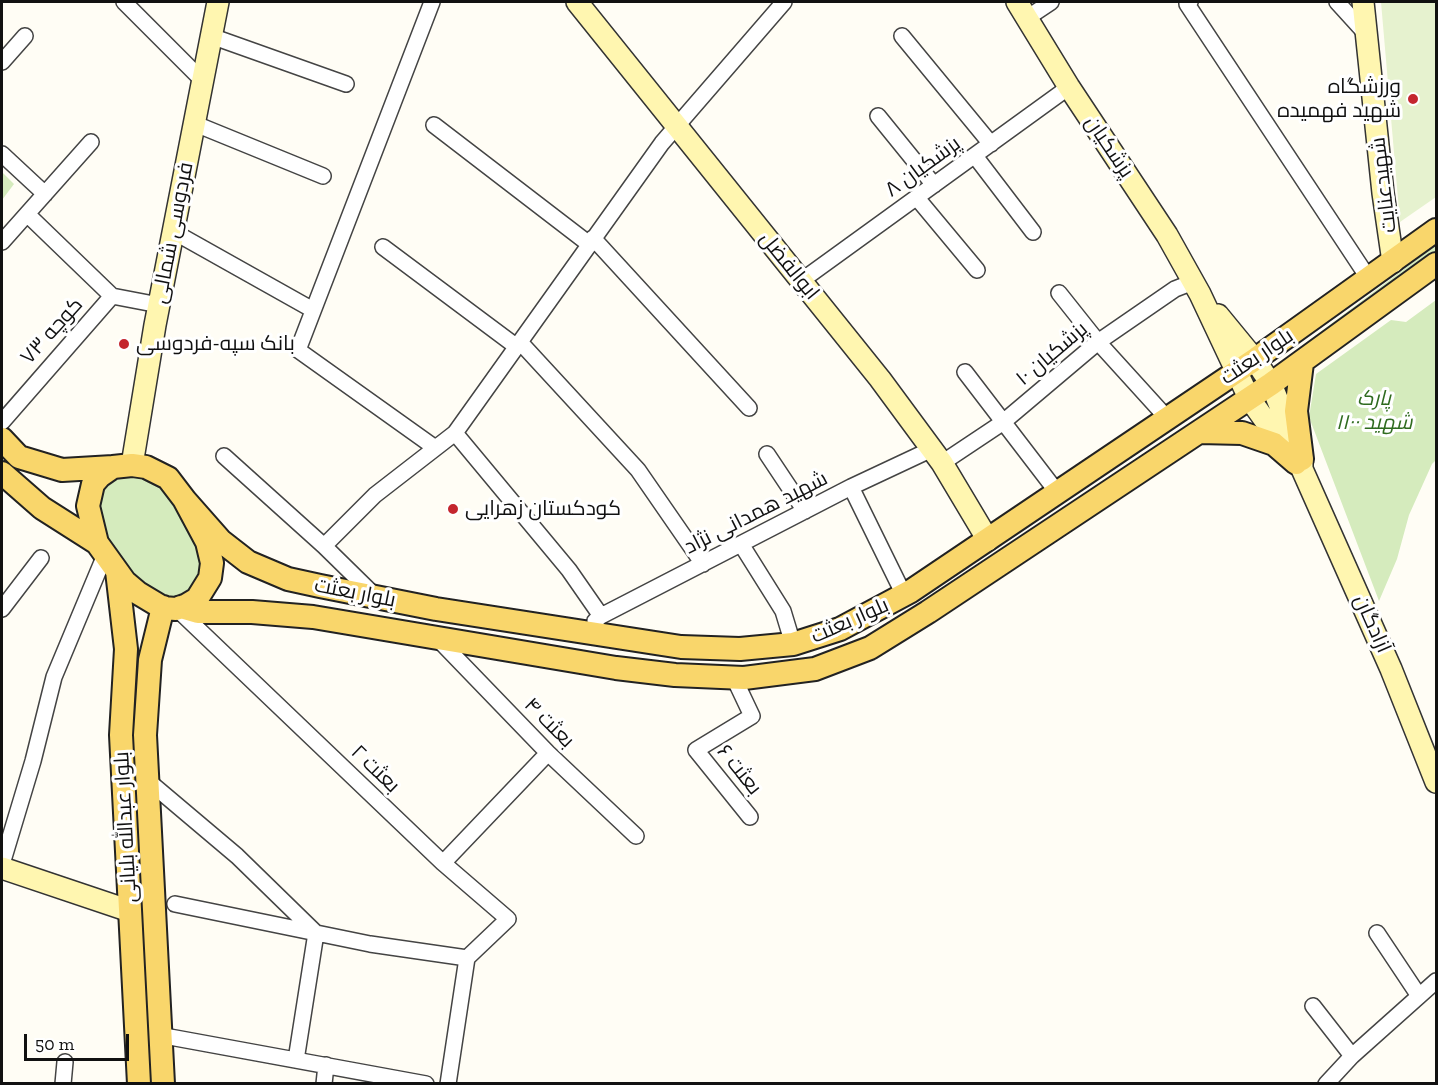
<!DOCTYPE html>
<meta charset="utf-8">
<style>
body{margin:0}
#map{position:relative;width:1438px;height:1085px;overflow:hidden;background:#fffdf5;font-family:"Zilla Slab",serif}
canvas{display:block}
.frame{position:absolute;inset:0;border:3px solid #111;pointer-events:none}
.scale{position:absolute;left:24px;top:1034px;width:105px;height:27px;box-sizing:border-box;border:3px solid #111;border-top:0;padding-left:8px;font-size:18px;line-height:21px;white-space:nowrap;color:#111;-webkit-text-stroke:4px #fff;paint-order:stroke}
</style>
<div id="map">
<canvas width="1438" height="1085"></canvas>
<div class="frame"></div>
<div class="scale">50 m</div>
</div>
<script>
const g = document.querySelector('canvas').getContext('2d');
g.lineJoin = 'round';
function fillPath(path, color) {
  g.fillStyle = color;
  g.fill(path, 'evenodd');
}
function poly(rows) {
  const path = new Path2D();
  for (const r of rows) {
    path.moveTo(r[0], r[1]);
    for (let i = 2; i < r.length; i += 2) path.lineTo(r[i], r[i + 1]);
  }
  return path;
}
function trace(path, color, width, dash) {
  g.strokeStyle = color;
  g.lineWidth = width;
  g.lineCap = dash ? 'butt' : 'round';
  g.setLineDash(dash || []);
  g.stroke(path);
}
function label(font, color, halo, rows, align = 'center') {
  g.font = font + ' "Zilla Slab",Cairo,serif';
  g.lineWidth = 6;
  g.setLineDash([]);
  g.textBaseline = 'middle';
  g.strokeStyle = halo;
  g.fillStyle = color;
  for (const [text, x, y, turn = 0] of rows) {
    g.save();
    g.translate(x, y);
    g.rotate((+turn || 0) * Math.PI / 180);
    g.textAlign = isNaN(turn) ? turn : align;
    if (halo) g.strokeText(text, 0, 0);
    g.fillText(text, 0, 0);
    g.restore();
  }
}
fillPath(poly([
 [2,172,14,184,2,200],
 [1436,245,1436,254,1295,354,1295,351],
 [1436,300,1436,460,1432,464,1409,515,1397,559,1379,601,1309,417,1316,374,1391,320,1406,322],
 [116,472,161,480,203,554,200,583,181,598,162,597,130,574,103,531,97,515,102,483]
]), '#d5ebbd');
fillPath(poly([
 [1381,2,1436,2,1436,197,1400,222]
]), '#e6f2cf');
const street = poly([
 [124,2,202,80],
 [432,2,298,350,434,447],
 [1190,2,1187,4,1369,279],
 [1337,2,1367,35],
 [1027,18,1051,2],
 [211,36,346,84],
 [902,36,991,144],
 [2,62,25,36],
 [878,116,934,185],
 [193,123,323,176],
 [434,125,589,244],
 [2,154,45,194],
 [975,156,1033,232],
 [917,198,977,270],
 [27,214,112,296,159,305],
 [174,232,313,310],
 [593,238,749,408],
 [2,242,91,142],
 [383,247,517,347],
 [801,281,1069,87],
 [1059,293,1098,342,1167,418],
 [520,342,638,470,703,564],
 [965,372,1057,492],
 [2,422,112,296],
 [455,433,569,570,601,616,595,621],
 [767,454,805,511],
 [224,456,324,546],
 [942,463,1002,423,1098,342,1175,289,1193,282],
 [851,487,904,595],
 [741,544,783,611,793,644],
 [375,596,324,546,375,495,455,433,662,143,784,2],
 [176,608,443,863,508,919,467,958],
 [2,609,41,558],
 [601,616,851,487,932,449],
 [436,637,548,753,636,836],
 [734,678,752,716,696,750,750,817],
 [147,780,237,856,316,933,296,1060],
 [443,863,548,753],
 [2,864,33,761,54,677,105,555],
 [175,904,370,944,467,958],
 [1377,933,1419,996],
 [1313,1006,1352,1056],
 [159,1035,426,1084],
 [63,1084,65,1062],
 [324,1084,326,1065],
 [448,1084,467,958],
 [1326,1084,1352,1056,1436,981]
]);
const secondary = poly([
 [577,2,880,379,942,463,988,540],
 [1017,2,1069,87,1167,235,1200,294,1249,398,1290,455],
 [1363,2,1383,193,1393,262],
 [1218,315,1255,360,1271,384,1302,459,1302,469,1391,669,1436,782],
 [132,465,155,325,218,2],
 [2,868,130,911]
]);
const primary = poly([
 [1302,363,1296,411,1302,459],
 [1199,432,1242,433,1274,444,1296,463],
 [2,439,19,457,62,470,113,467],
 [132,465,146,467,168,478,184,499,207,542,212,563,210,578,197,599,187,605,176,609,163,608,138,593,125,582,97,543,88,506,93,484,100,476,113,467,132,465],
 [2,473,42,508,97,543],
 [184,499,221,541,248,562,288,579,320,586,436,609,681,647,740,649,793,644,840,629,911,591,1257,358,1436,230],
 [117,571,126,649,121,735,139,1084],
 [163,607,150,660,145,735,163,1084],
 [181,607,198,612,252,612,313,617,616,668,675,675,744,678,815,669,870,648,928,612,1271,384,1436,264]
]);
trace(street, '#444', 18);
trace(secondary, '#333', 24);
trace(primary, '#222', 26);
trace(street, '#fff', 15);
trace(secondary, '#fff6b0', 21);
trace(primary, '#f9d66b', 22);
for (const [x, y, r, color] of [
 [1413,99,6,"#c4262e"],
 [124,344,6,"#c4262e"],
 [453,509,6,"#c4262e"]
]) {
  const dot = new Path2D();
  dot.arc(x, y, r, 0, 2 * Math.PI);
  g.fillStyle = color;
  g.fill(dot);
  trace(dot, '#fff', 2);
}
label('21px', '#111', '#fff', [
 ["ورزشگاه",1401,87,"right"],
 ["شهید فهمیده",1401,111,"right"],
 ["بانک سپه-فردوسی",136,344],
 ["کودکستان زهرایی",465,509]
], 'left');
label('21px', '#111', '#fff', [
 ["پزشکیان",1109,147,56],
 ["پزشکیان ۸",923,167,-36],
 ["شهیدعنایت",1384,185,-97],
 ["فردوسی شمالی",173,233,-79],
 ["ابوالفضل",789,266,51],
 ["کوچه ۷۳",52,331,-48],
 ["پزشکیان ۱۰",1052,354,-40],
 ["بلوار بعثت",1257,357,-34],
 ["شهید همدانی نژاد",756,513,-27],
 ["بلوار بعثت",355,593,11],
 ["بلوار بعثت",850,621,-24],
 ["آزادگان",1372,624,66],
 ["بعثت ۴",549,723,45],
 ["بعثت ۲",375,769,44],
 ["بعثت ۶",739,770,51],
 ["بلوار عبدالله بلیانی",126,827,-93]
]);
label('italic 21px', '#2f6b1f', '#fff', [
 ["پارک",1374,399],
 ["۱۱۰۰ شهید",1374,423]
]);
</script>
